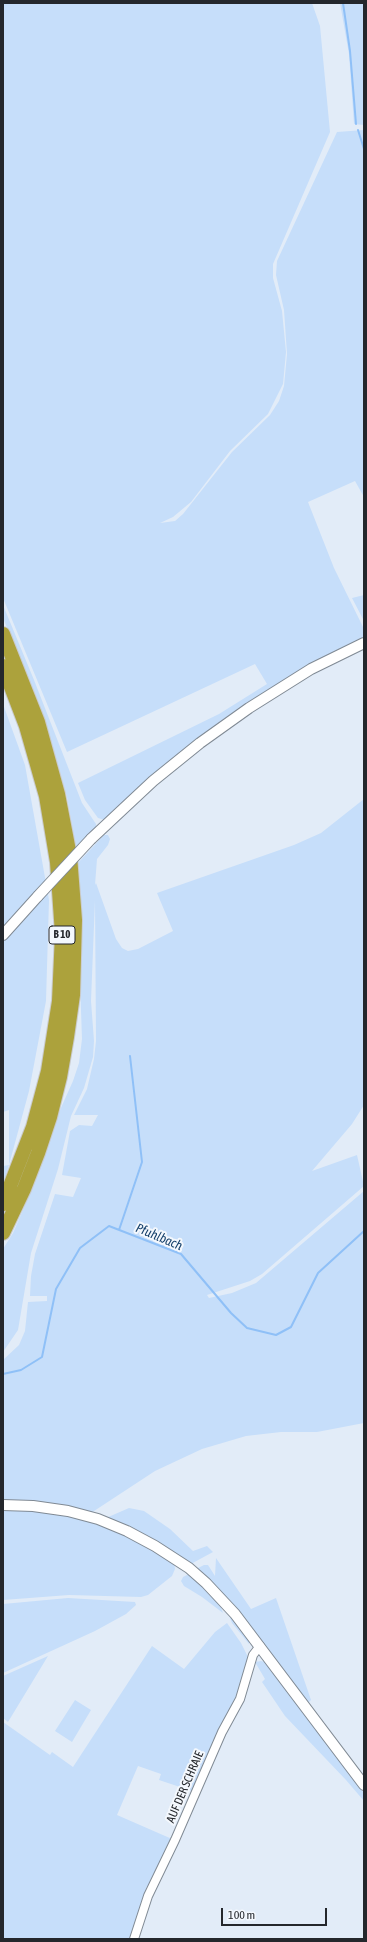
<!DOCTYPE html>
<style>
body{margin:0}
#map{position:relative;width:367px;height:1942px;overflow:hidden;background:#e2ecf8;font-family:"Asap Condensed",sans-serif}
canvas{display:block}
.frame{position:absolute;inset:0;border:4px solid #24272c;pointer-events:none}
.scale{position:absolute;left:221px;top:1908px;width:106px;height:18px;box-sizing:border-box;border:2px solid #24272c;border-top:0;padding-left:5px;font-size:12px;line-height:14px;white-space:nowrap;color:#24272c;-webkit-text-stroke:3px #f4f8fd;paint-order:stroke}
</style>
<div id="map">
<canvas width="367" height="1942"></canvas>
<div class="frame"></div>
<div class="scale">100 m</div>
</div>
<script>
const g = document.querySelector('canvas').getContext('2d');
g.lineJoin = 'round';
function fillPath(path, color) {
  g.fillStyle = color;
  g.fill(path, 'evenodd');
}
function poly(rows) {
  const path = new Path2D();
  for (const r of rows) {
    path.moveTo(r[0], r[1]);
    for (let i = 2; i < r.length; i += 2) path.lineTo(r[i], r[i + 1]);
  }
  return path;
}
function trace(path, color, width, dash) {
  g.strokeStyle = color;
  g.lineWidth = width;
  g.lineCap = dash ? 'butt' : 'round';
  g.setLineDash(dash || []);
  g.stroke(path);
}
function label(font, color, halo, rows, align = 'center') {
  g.font = font + ' "Asap Condensed",sans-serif';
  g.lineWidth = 4;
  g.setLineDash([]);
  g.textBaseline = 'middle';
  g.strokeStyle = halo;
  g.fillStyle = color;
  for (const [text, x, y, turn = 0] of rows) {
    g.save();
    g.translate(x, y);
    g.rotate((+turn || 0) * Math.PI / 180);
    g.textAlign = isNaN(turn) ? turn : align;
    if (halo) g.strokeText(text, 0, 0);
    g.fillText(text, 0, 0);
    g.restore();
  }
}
fillPath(poly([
 [3,3,312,3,320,26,330,132,273,264,273,278,282,311,286,352,283,384,268,414,230,451,191,502,173,517,160,523,175,521,183,514,232,452,270,415,279,401,284,386,287,354,284,310,276,275,277,261,337,132,364,130,364,497,355,481,308,502,334,568,364,629,364,639,297,674,105,820,98,818,85,800,78,783,219,714,267,684,255,664,67,752,3,598],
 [340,3,364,3,364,125,354,124,349,54],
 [364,595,364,621,352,598],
 [3,605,34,680,82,803,96,824,96,828,76,848,67,797,52,744,39,703,3,618],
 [3,704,25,765,49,900,46,1001,29,1091,9,1165,3,1183,3,1166,9,1165,9,1110,3,1112],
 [364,799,364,1105,352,1124,312,1171,357,1155,364,1186,262,1274,250,1281,207,1295,209,1298,232,1293,256,1283,364,1191,364,1423,317,1432,281,1432,246,1436,202,1449,155,1471,91,1513,34,1501,3,1500,3,1360,19,1345,25,1331,28,1302,47,1301,47,1296,30,1296,31,1276,35,1254,55,1194,73,1197,81,1178,62,1175,70,1131,79,1125,92,1126,98,1115,74,1115,87,1089,94,1059,96,1041,95,900,91,1001,94,1041,93,1057,84,1088,71,1116,58,1169,31,1253,18,1330,3,1352,3,1249,13,1233,34,1184,60,1110,73,1081,79,1063,82,1039,76,865,104,835,108,835,110,839,108,845,97,859,95,885,96,883,116,939,122,948,128,951,138,949,173,931,157,893,294,845,321,833],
 [3,1508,32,1510,66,1515,97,1522,128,1535,174,1562,175,1569,172,1576,148,1595,141,1597,69,1595,3,1600],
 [129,1508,144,1511,170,1529,193,1551,207,1546,213,1552,189,1565,106,1518],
 [216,1558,251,1609,276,1598,311,1700,308,1703,199,1573,198,1568,204,1565,208,1565,215,1576],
 [187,1575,190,1575,218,1599,223,1613,202,1597,184,1586,181,1581,183,1577],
 [68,1598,135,1602,136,1605,126,1614,95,1631,3,1673,3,1604],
 [226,1608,249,1640,249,1644,232,1623],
 [227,1623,241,1643,248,1657,235,1701,218,1732,192,1791,159,1780,161,1774,138,1766,117,1815,172,1839,153,1879,146,1888,145,1897,132,1939,3,1939,3,1722,50,1755,52,1752,73,1767,152,1646,184,1669,215,1632],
 [48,1656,8,1722,3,1718,3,1676],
 [261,1661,268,1663,364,1793,364,1801,346,1780,285,1716,262,1682,265,1679,255,1662],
 [75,1700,91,1710,72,1742,55,1731]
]), '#c6defa');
trace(poly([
 [343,3,350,51,356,124],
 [358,130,364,149],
 [119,1230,142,1162,130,1056],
 [3,1374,21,1370,42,1357,56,1289,80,1248,109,1226,181,1254,231,1313,247,1328,276,1335,291,1327,318,1273,364,1231]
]), '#8fc0f7', 2);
const minor = poly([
 [134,1939,148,1896,175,1840,222,1732,240,1699,253,1655,260,1646]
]);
const tertiary = poly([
 [91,839,153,781,200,743,249,708,311,669,364,643],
 [3,935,38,896],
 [3,1505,33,1506,68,1511,98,1519,127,1531,155,1546,189,1568,206,1583,235,1614,364,1785]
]);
const trunk = poly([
 [3,634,38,722,58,794,70,856,75,920,73,995,67,1037,60,1077,50,1117,38,1153,24,1189,3,1233],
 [3,666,26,726,46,796,57,862,62,934,59,1001,48,1071,33,1127,3,1204]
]);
trace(minor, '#808a94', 10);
trace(tertiary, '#808a94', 12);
trace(trunk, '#cacbcc', 16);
trace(minor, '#fff', 8);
trace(tertiary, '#fff', 10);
trace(trunk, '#aca23c', 14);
const tertiaryBridge = poly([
 [38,896,91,839]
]);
trace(tertiaryBridge, '#808a94', 12, []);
trace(tertiaryBridge, '#fff', 10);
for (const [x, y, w] of [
 [62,935,26]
]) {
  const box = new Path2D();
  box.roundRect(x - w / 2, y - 9, w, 18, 3);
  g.fillStyle = '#f4f8fd';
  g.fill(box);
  trace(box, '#24272c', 1);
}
label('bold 11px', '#24272c', null, [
 ["B 10",62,935]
]);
label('12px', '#24272c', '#f4f8fd', [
 ["AUF DER SCHRAIE",185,1787,-67]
]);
label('italic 13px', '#15406b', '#f4f8fd', [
 ["Pfuhlbach",159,1237,23]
]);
</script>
